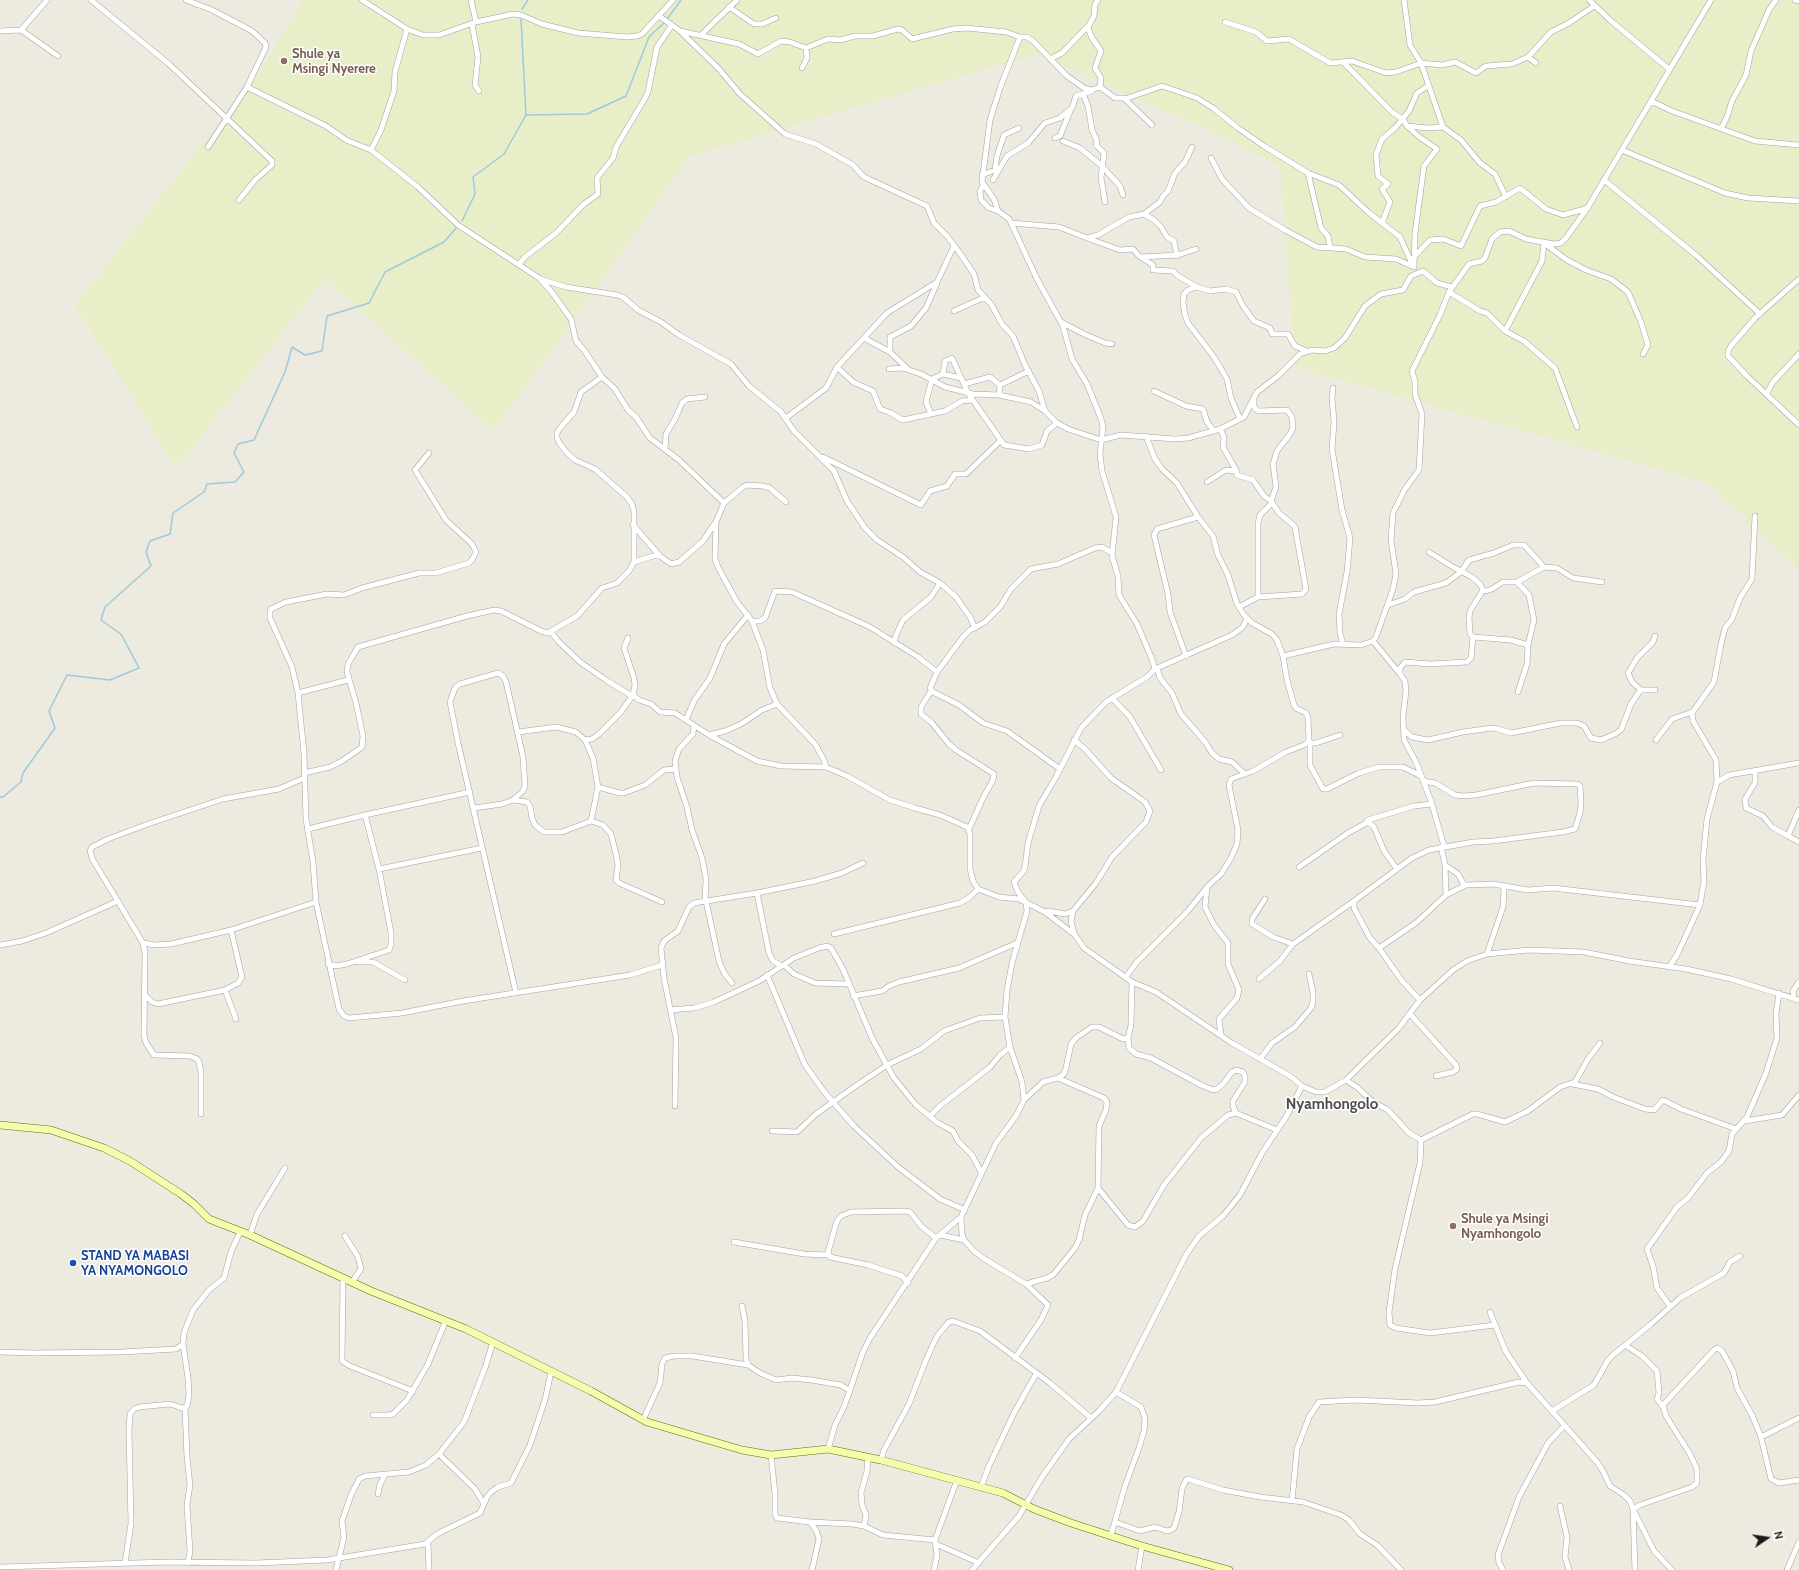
<!DOCTYPE html>
<style>
body{margin:0}
#map{position:relative;width:1799px;height:1570px;overflow:hidden;background:#edeadf;font-family:Cabin,sans-serif}
canvas{display:block}
.north{position:absolute;left:1747px;top:1518px;width:40px;height:40px;-webkit-text-stroke:3px #fff;paint-order:stroke;rotate:77deg;font-size:11px;font-weight:700;line-height:16px;text-align:center;color:#1b1b1b}
.north::after{content:'';display:block;margin:auto;width:14px;height:18px;background:#1b1b1b;clip-path:polygon(50% 0,100% 100%,50% 72%,0 100%)}
</style>
<div id="map">
<canvas width="1799" height="1570"></canvas>
<div class="north">N</div>
</div>
<script>
const g = document.querySelector('canvas').getContext('2d');
g.lineJoin = 'round';
function fillPath(path, color) {
  g.fillStyle = color;
  g.fill(path, 'evenodd');
}
function poly(rows) {
  const path = new Path2D();
  for (const r of rows) {
    path.moveTo(r[0], r[1]);
    for (let i = 2; i < r.length; i += 2) path.lineTo(r[i], r[i + 1]);
  }
  return path;
}
function trace(path, color, width, dash) {
  g.strokeStyle = color;
  g.lineWidth = width;
  g.lineCap = dash ? 'butt' : 'round';
  g.setLineDash(dash || []);
  g.stroke(path);
}
function label(font, color, halo, rows, align = 'center') {
  g.font = font + ' Cabin,sans-serif';
  g.lineWidth = 3;
  g.setLineDash([]);
  g.textBaseline = 'middle';
  g.strokeStyle = halo;
  g.fillStyle = color;
  for (const [text, x, y, turn = 0] of rows) {
    g.save();
    g.translate(x, y);
    g.rotate((+turn || 0) * Math.PI / 180);
    g.textAlign = isNaN(turn) ? turn : align;
    if (halo) g.strokeText(text, 0, 0);
    g.fillText(text, 0, 0);
    g.restore();
  }
}
fillPath(poly([
 [302,0,1799,0,1799,568,1707,483,1295,367,1280,166,1203,128,1037,54,690,156,494,431,325,279,176,468,75,305,265,65]
]), '#e8eec8');
trace(poly([
 [522,9,528,0],
 [521,19,526,115],
 [667,19,681,0],
 [462,221,475,194,473,177,504,154,526,115,587,114,626,96,649,37,665,22],
 [0,797,3,797,21,782,23,773,55,728,49,711,67,675,110,680,139,668,121,634,101,620,105,607,151,566,146,552,150,541,170,534,173,513,204,492,207,484,235,482,244,472,234,453,238,444,254,440,285,372,292,347,305,355,322,351,327,316,369,303,385,272,444,242,456,228]
]), '#9ccade', 1.5);
const minor = poly([
 [91,0,169,64,272,161,272,165,255,180,239,200],
 [186,0,212,10,252,31,265,43,266,47,247,87,208,147],
 [362,0,407,29,423,35,439,35,476,22,513,14,521,15,542,24,578,33,627,37,637,36,642,34,673,0],
 [471,0,476,22],
 [1404,0,1410,45,1421,63,1442,65,1455,62,1476,73,1486,66,1512,64,1528,57,1536,63],
 [1589,0,1610,20,1669,69],
 [1795,0,1799,1],
 [729,7,754,24,762,24,776,18],
 [659,16,679,30,719,69,740,94,785,134,816,144,853,165,864,177,927,206,934,223,947,236,959,252,974,274,978,290,991,304,1002,324,1013,336,1025,365,1039,391,1045,411],
 [1225,22,1256,32,1267,41,1289,39,1330,63,1352,61,1386,73,1396,72,1421,63,1443,127,1461,140,1480,163,1495,174,1506,197],
 [472,24,478,57,475,85,479,91],
 [21,30,58,56],
 [0,31,21,30,47,0],
 [680,31,739,44,758,54,781,41,790,42,806,48,828,39,840,40,855,36,873,36,898,29,902,30,912,39,953,29,967,28,1006,32,1020,37],
 [701,35,737,0],
 [1528,57,1551,32,1569,23,1594,6],
 [1050,59,1062,53,1089,25],
 [1343,62,1393,113,1403,119,1407,126,1428,128,1443,127],
 [802,68,807,58,806,48],
 [247,87,326,126,346,140,371,150,418,187,458,225,539,278,551,291,571,319,576,341,584,350,602,377,615,389,628,410,636,417,650,438,679,460,724,503],
 [1100,87,1115,98,1124,98,1152,125],
 [1083,94,1088,106,1092,130,1097,141,1096,145,1104,153,1101,178,1105,202],
 [1125,99,1162,86,1197,98,1213,108,1238,128,1264,146,1308,173,1321,228,1328,236,1330,248],
 [1651,101,1672,111,1755,141,1799,145],
 [1407,126,1418,136,1437,149,1424,166,1415,233,1414,267],
 [1721,129,1727,117,1732,101,1746,75,1751,51,1769,10,1776,0],
 [1055,138,1060,136,1071,109],
 [1063,141,1080,148,1102,166,1120,186,1123,195],
 [371,150,381,130,394,91,395,72,407,29],
 [1622,150,1725,193,1748,198,1799,201],
 [1211,158,1222,179,1249,208,1285,230,1317,247,1346,249,1365,257,1396,259,1414,267],
 [1308,173,1339,185,1368,212,1400,237,1413,266],
 [982,175,995,170,997,156,1004,135,1019,128],
 [993,180,1007,156,1028,143,1045,123,1060,118,1072,108,1076,96,1092,91],
 [1604,180,1697,256,1760,314],
 [983,186,980,191,981,200,989,208,998,211],
 [1144,214,1160,202,1163,196,1168,191,1175,173,1185,162,1192,147],
 [1011,223,1059,227,1087,238,1098,235,1129,217,1144,214,1154,220,1161,227,1167,237,1174,241,1177,256],
 [1382,223,1390,202,1382,189,1388,184,1378,176,1376,155,1382,139,1396,127,1409,111,1417,93,1428,86],
 [1087,238,1120,250,1133,249,1138,255,1153,265,1153,270,1173,271,1178,276,1197,287],
 [1141,257,1178,255,1196,249],
 [1414,257,1430,240,1443,239,1461,246,1480,206,1496,202,1520,188,1546,209,1563,215,1588,208],
 [519,264,525,257,556,233,584,204,598,194,597,178,613,158,616,147,644,100,648,92,657,47,672,25],
 [540,279,566,287,617,295,623,297,638,310,661,322,679,335,731,364,749,386,781,412,794,431,834,471,847,501,865,528,877,540,903,557,920,572,940,583,956,597,970,617,975,628],
 [1799,279,1755,318,1731,346,1728,351,1728,356,1747,376,1799,425],
 [1449,292,1480,311,1487,313,1505,331,1524,341,1555,368,1577,427],
 [954,311,985,297],
 [1061,322,1084,334,1105,343,1112,344],
 [1505,331,1542,261,1544,243,1567,260,1586,270,1611,279,1628,292,1641,322,1648,345,1643,354],
 [864,338,890,352],
 [837,367,853,382,873,391,880,409,889,412,903,420,945,411,962,401,973,400],
 [889,369,903,368,921,374,945,387,973,394,999,395,1031,402,1045,411,1057,423,1068,429,1101,440,1121,435,1175,439,1188,438,1220,429,1244,417,1257,392,1278,376,1300,354,1312,350,1325,351,1334,348,1345,338,1365,306,1381,294,1403,290,1411,276,1423,271,1437,283,1452,287],
 [908,369,890,352,890,337,911,326,926,308,937,283],
 [943,374,961,378],
 [964,384,990,377,1000,385],
 [1333,388,1332,398,1334,422,1332,449,1342,510,1350,538,1347,572,1339,614,1340,633,1343,644],
 [1154,391,1186,406,1203,409,1207,422,1214,431],
 [1767,393,1773,382,1799,354],
 [999,395,1000,385,1029,371],
 [931,414,926,402,932,379,943,374,945,361,952,358,968,393,1004,445,1029,449,1042,445,1047,431,1057,423],
 [786,418,826,388,837,367,887,313,937,282,954,246],
 [1240,419,1231,398,1227,379,1214,357,1188,323,1185,315,1183,303,1184,294,1188,290,1197,287,1210,291,1226,289,1236,292,1243,306,1254,321,1270,328,1272,334,1288,334,1295,346,1307,351],
 [1220,429,1224,437,1223,447,1236,470,1237,475,1253,480,1264,496,1271,501],
 [665,449,666,434,675,419,682,403,687,399,705,397],
 [429,453,415,470,446,520,472,544,476,552,472,560,469,563,436,573,419,573,362,588,344,595,327,594,286,602,271,609,270,612,270,618,292,667,298,693,304,753,306,819,313,862,316,902,339,1009,344,1016,349,1018,402,1013,463,1001,630,975,662,965],
 [823,457,921,505,930,491,947,486,955,474,966,474,1000,441],
 [1207,482,1226,470,1235,471],
 [786,502,770,488,763,486,747,485,743,487,724,503,716,522,715,559,718,567,737,602,752,621,763,650,770,688,777,704,815,744,824,760,826,767],
 [633,525,660,556],
 [1429,552,1453,567,1472,577,1480,584,1483,590,1486,591,1492,589,1503,582,1517,582,1529,595,1534,620,1528,645,1527,664,1518,692],
 [634,562,653,556,660,556,671,564,679,562,703,541,715,523],
 [1517,582,1544,567],
 [1258,597,1258,523,1260,515,1272,503],
 [1388,605,1405,599,1414,592,1446,583,1461,572,1469,560,1494,553,1513,545,1524,545,1544,567,1557,568,1573,578,1602,582],
 [1239,607,1258,597,1302,594,1306,589,1295,527,1292,524,1279,513,1271,501,1276,487,1273,464,1277,451,1290,434,1293,428,1292,417,1287,410,1258,411,1254,407,1254,399],
 [752,621,760,621,765,618,775,591,792,592,870,627,918,657,937,672],
 [551,632,558,641,580,662,606,680,632,696],
 [1473,637,1470,634,1469,618,1470,611,1483,590],
 [1373,641,1400,674],
 [894,643,896,635,903,620,931,597,940,583],
 [1186,656,1170,612,1168,594,1154,535,1157,529,1198,517],
 [1283,656,1334,644,1361,645,1373,641,1376,637,1393,589,1396,574,1391,540,1393,513,1405,489,1419,470,1422,414,1415,394,1415,382,1412,371,1440,315,1449,292,1469,264,1482,261,1485,258,1492,239,1500,232,1509,231,1526,239,1554,244,1561,243,1566,238,1588,207,1711,0],
 [1157,668,1160,678,1172,693,1181,714,1206,743,1212,753,1219,759,1232,762,1245,774],
 [1155,669,1232,635,1243,627,1247,618],
 [1641,690,1632,682,1628,673,1637,658,1653,642,1655,636],
 [931,691,921,707,921,714,932,723,949,744,956,750,994,774,993,780,983,798,969,829],
 [298,693,348,680],
 [633,695,639,700,651,704,660,712,675,713,709,735,757,761,781,766,826,767,847,776,890,800,915,808,940,815,967,827,970,834,970,869,973,881,978,889,999,897,1019,899,1045,912,1075,935,1084,948,1132,982,1156,992,1232,1043,1290,1076,1302,1086,1316,1092,1325,1092,1346,1080,1398,1029,1420,1000,1453,970,1467,961,1487,954,1529,950,1584,952,1629,961,1686,969,1731,979,1799,1000],
 [1112,698,1130,717,1161,770],
 [686,720,694,701,710,678,724,644,748,615],
 [694,726,693,734,679,749,675,761,677,777,687,807,692,830,702,858,706,879,705,901],
 [1404,730,1412,737,1428,740,1463,732,1492,728,1498,729,1511,733,1561,723,1577,723,1584,726,1591,738,1601,740,1615,734,1621,730,1631,704,1639,692,1641,690,1655,690],
 [709,735,725,731,741,724,762,710,777,704],
 [585,740,592,739,599,734,621,712,633,695,635,685,634,678,624,648,628,638],
 [1656,740,1672,719,1692,712],
 [1309,743,1316,743,1340,735],
 [1310,744,1310,765,1323,789,1327,789,1359,773,1379,767,1403,767,1421,776],
 [1060,769,1007,731,983,723,959,705,933,692,930,688,937,672,963,637,970,630,985,622,1000,607,1011,589,1031,569,1058,564,1095,548,1102,547,1112,553],
 [1755,771,1755,783,1745,799,1746,808,1763,816,1772,827,1788,836],
 [304,773,330,767,342,761,362,747,363,736,356,703,347,672,348,664,358,647,467,616,494,610,501,611,541,631,548,633,577,616,602,588,617,583,629,571,634,562,634,512,632,504,627,497,595,469,575,460,567,453,560,444,557,438,557,433,560,428,574,412,581,392,602,377],
 [1717,782,1729,775,1799,763],
 [598,787,620,793,624,793,645,785,664,770,675,769],
 [513,800,527,802,530,806,532,818,535,825,544,832,562,832,591,821,598,787,593,758,585,740,576,732,556,727,518,732],
 [474,808,502,804,513,800,523,791,525,786,523,757,515,721,506,682,503,676,498,673,460,684,455,688,450,702,458,743,516,993],
 [1799,810,1788,836,1799,842],
 [591,821,603,825,611,834,616,854,618,865,616,880,619,883,662,902],
 [1366,823,1368,820,1414,806,1432,804],
 [308,829,365,815,470,792],
 [1444,846,1431,801,1416,762,1404,740,1403,717,1406,691,1405,681,1400,674,1400,668,1405,662,1430,664,1467,662,1471,658,1473,637,1511,640,1528,645],
 [1441,847,1445,864,1446,895],
 [1445,865,1458,874,1464,885],
 [1299,867,1348,833,1368,822,1374,827,1384,851,1397,869],
 [379,869,482,848],
 [1207,888,1205,907,1214,925,1228,943,1228,964,1239,990,1237,998,1219,1019,1221,1035],
 [757,893,769,953,773,961,782,966],
 [1265,899,1252,919,1252,924,1273,937,1293,944,1354,901],
 [706,901,719,961,724,973,732,983],
 [1073,911,1071,921,1074,933],
 [1045,912,1048,911,1065,914,1073,911,1096,883,1112,857,1146,822,1150,811,1145,802,1111,778,1085,749,1074,740],
 [834,934,960,903,970,897,978,889],
 [143,943,155,945,171,944,231,930,316,902],
 [0,945,22,941,46,933,118,901],
 [1379,948,1417,922,1446,895,1466,885,1493,884,1528,890,1553,888,1700,905],
 [1487,954,1503,907,1504,890,1503,885],
 [358,962,373,962,405,980],
 [328,964,336,966,347,964,389,950,391,945,391,933,379,869,365,815],
 [784,965,794,974,815,983,848,984],
 [1669,967,1677,955,1700,905,1704,881,1703,860,1707,819,1717,782,1716,760,1693,721,1692,713,1714,682,1721,644,1725,628,1732,619,1740,598,1752,579,1755,516],
 [767,975,805,1065,825,1093,854,1126,898,1167,940,1199,965,1210],
 [1126,977,1136,963,1187,912,1208,886,1221,874,1231,858,1237,844,1238,830,1229,785,1231,779,1253,771,1286,752,1304,745,1309,741,1308,718,1306,713,1296,708,1294,705,1287,680,1283,656,1277,640,1272,634,1252,623,1244,615,1237,604,1228,575,1218,555,1213,536,1198,517,1177,483,1162,469,1155,459,1146,436],
 [1259,979,1280,961,1293,944],
 [225,990,238,983,242,977,231,930],
 [144,994,152,1002,158,1004,225,990,236,1019],
 [853,996,882,991,889,986,899,982,959,968,1017,943],
 [1794,998,1793,991,1799,982],
 [1420,1000,1402,981,1379,948,1370,938,1354,908,1354,901,1412,858,1429,850,1473,842,1493,841,1563,832,1575,829,1580,813,1581,803,1580,786,1578,784,1534,783,1476,795,1464,796,1455,795,1435,783,1423,781],
 [670,1010,694,1008,714,1002,759,981,794,958,819,948,827,946,831,948,843,969,872,1038,894,1078,916,1105,938,1123,953,1131,958,1141,972,1155,981,1172],
 [1410,1014,1456,1065,1457,1069,1453,1072,1436,1076],
 [1128,1038,1129,1048,1136,1054,1151,1058,1201,1085,1213,1090,1217,1089,1223,1084,1232,1072,1236,1070,1243,1072,1245,1077,1245,1082,1233,1101,1233,1106,1236,1113],
 [1260,1059,1272,1043,1295,1027,1311,1008,1313,1002,1313,992,1309,974],
 [1346,1080,1358,1088,1373,1102,1388,1110,1409,1133,1421,1140,1473,1114,1477,1114,1505,1122,1528,1111,1560,1087,1575,1082,1588,1059,1600,1043],
 [1572,1084,1598,1089,1613,1097,1645,1109,1654,1110,1663,1100,1681,1109,1736,1129],
 [1024,1100,1043,1082,1058,1078,1064,1074,1066,1068,1071,1044,1077,1037,1092,1027,1099,1027,1123,1039,1128,1038,1131,1025,1132,982],
 [675,1106,676,1038,664,978,661,948,664,941,678,931,689,907,694,903,757,893,815,881,842,873,863,863],
 [201,1114,201,1072,199,1062,197,1059,190,1056,154,1055,146,1043,144,1035,145,953,143,943,93,860,90,851,92,847,108,839,148,824,223,799,279,789,304,778],
 [930,1116,940,1106,990,1067,1000,1055,1010,1047],
 [1745,1121,1782,1115,1799,1095],
 [772,1131,797,1132,816,1114,860,1083,887,1065,921,1049,944,1031,980,1018,1005,1017],
 [1421,1140,1420,1163,1395,1269,1389,1312,1390,1325,1396,1328,1430,1333,1495,1325],
 [1098,1188,1128,1225,1135,1227,1143,1221,1164,1185,1201,1138,1228,1115,1236,1113,1277,1130],
 [961,1217,962,1234,964,1240,974,1251,983,1258,1026,1284,1048,1305,1041,1320,1015,1358],
 [250,1235,257,1214,285,1168],
 [940,1235,964,1240],
 [345,1236,358,1257,361,1269,352,1282],
 [734,1242,804,1254,828,1255],
 [343,1278,342,1361,350,1366,413,1391],
 [908,1283,902,1276,868,1265,830,1257,828,1252,837,1221,841,1216,851,1212,905,1211,910,1212,922,1227,936,1238],
 [1026,1284,1047,1278,1053,1275,1075,1248,1079,1240,1085,1215,1098,1188,1099,1126,1106,1110,1107,1102,1104,1098,1058,1078],
 [742,1306,745,1321,746,1358,748,1365,760,1373,776,1380,792,1378,811,1380,841,1385,850,1391],
 [1670,1306,1657,1288,1653,1266,1647,1249,1677,1207,1688,1198,1707,1173,1721,1162,1729,1151,1732,1134,1747,1117,1766,1073,1777,1038,1776,1014,1779,993],
 [1490,1312,1506,1352,1527,1383,1597,1462,1603,1471,1610,1486,1624,1495,1630,1501,1633,1509,1635,1570],
 [1625,1345,1642,1356,1657,1371,1659,1393,1657,1399,1663,1407],
 [0,1352,33,1353,122,1352,176,1349,183,1344,184,1333,193,1310,209,1290,224,1278,231,1252,240,1232],
 [185,1408,187,1457,190,1485,187,1505,190,1551,188,1563],
 [1552,1411,1594,1385,1608,1360,1613,1355,1651,1324,1680,1298,1724,1273,1730,1262,1740,1256],
 [373,1415,389,1415,393,1414,407,1400,428,1364,446,1320],
 [643,1420,660,1383,662,1364,665,1358,674,1356,692,1356,748,1365],
 [1761,1437,1799,1418],
 [828,1449,835,1425,844,1407,863,1352,870,1338,936,1238,961,1217,996,1143,1016,1116,1024,1100,1022,1082,1010,1047,1005,1017,1007,990,1012,963,1027,911,1026,902,1018,892,1014,882,1023,872,1025,867,1028,843,1039,806,1056,777,1081,728,1106,702,1147,677,1155,669,1152,659,1137,624,1119,595,1118,576,1112,556,1116,517,1102,471,1100,454,1103,426,1100,416,1087,384,1072,359,1063,326,1037,279,1012,225,1009,219,998,211,994,199,982,182,990,120,1000,88,1020,37,1027,37,1032,40,1067,76,1084,88,1091,90,1100,87,1101,78,1095,68,1101,51,1092,38,1088,28,1089,25,1094,16,1095,4,1098,0],
 [439,1454,475,1489,484,1504],
 [771,1455,775,1494,775,1514,777,1518,810,1522,852,1524,864,1526,883,1535,935,1540],
 [881,1460,884,1450,909,1404,926,1360,937,1336,949,1322,953,1321,980,1331,1050,1383,1091,1418],
 [981,1487,989,1466,1014,1413,1036,1374],
 [378,1494,380,1484,385,1475],
 [1292,1501,1297,1449,1309,1417,1319,1402,1356,1400,1418,1403,1435,1402,1519,1382,1527,1383],
 [1560,1506,1567,1537,1565,1557,1569,1570],
 [810,1522,816,1530,819,1539,812,1570],
 [1115,1522,1140,1531,1155,1527,1167,1531,1171,1530,1174,1528,1179,1512,1182,1489,1186,1480,1188,1479,1223,1490,1260,1497,1303,1502,1341,1515,1349,1520,1360,1534,1377,1545,1401,1570],
 [864,1526,866,1515,862,1505,861,1493,867,1471,868,1457],
 [1111,1535,1125,1486,1139,1448,1144,1431,1145,1418,1141,1407,1116,1392],
 [428,1543,429,1570],
 [936,1544,979,1563],
 [125,1563,131,1524,129,1430,130,1414,134,1409,139,1407,170,1404,182,1408,187,1406,189,1395,188,1378,183,1344],
 [0,1567,168,1562,256,1563,327,1560,425,1544,437,1534,480,1513,487,1497,491,1492,498,1487,511,1483,530,1445,545,1400,551,1372],
 [336,1570,344,1537,342,1521,351,1495,359,1479,365,1476,409,1472,426,1465,439,1454,464,1422,485,1368,493,1342],
 [934,1570,937,1555,935,1540,957,1480],
 [972,1570,1019,1516,1042,1477,1069,1439,1099,1411,1116,1392,1186,1255,1199,1236,1223,1216,1240,1195,1262,1153,1286,1117,1302,1086],
 [1138,1570,1142,1546],
 [1503,1570,1499,1563,1498,1555,1519,1497,1548,1443,1564,1426],
 [1672,1570,1654,1551,1633,1509,1640,1505,1692,1487,1697,1483,1697,1469,1690,1454,1666,1416,1663,1405,1714,1350,1717,1348,1722,1351,1733,1371,1737,1388,1752,1415,1761,1437,1771,1479,1779,1483,1799,1480],
 [1787,1570,1799,1542]
]);
const secondary = poly([
 [0,1125,51,1130,104,1148,130,1161,181,1194,194,1204,209,1219,250,1235,371,1291,466,1329,591,1391,647,1422,742,1450,771,1455,828,1449,881,1460,1003,1493,1034,1509,1071,1523,1142,1546,1229,1570]
]);
trace(minor, '#a2a2a2', 6);
trace(secondary, '#5d7300', 8);
trace(minor, '#fff', 5);
trace(secondary, '#f3fdad', 7);
for (const [x, y, r, color] of [
 [284,61,4,"#8d6e63"],
 [1453,1226,4,"#8d6e63"],
 [73,1263,4,"#1a4fb4"]
]) {
  const dot = new Path2D();
  dot.arc(x, y, r, 0, 2 * Math.PI);
  g.fillStyle = color;
  g.fill(dot);
  trace(dot, '#fff', 1.5);
}
label('bold 13px', '#785e54', '#fff', [
 ["Shule ya",292,54],
 ["Msingi Nyerere",292,69],
 ["Shule ya Msingi",1461,1219],
 ["Nyamhongolo",1461,1234]
], 'left');
label('bold 13px', '#164399', '#fff', [
 ["STAND YA MABASI",81,1256],
 ["YA NYAMONGOLO",81,1271]
], 'left');
label('bold 15px', '#4e4e4e', '#fff', [
 ["Nyamhongolo",1332,1105]
]);
</script>
